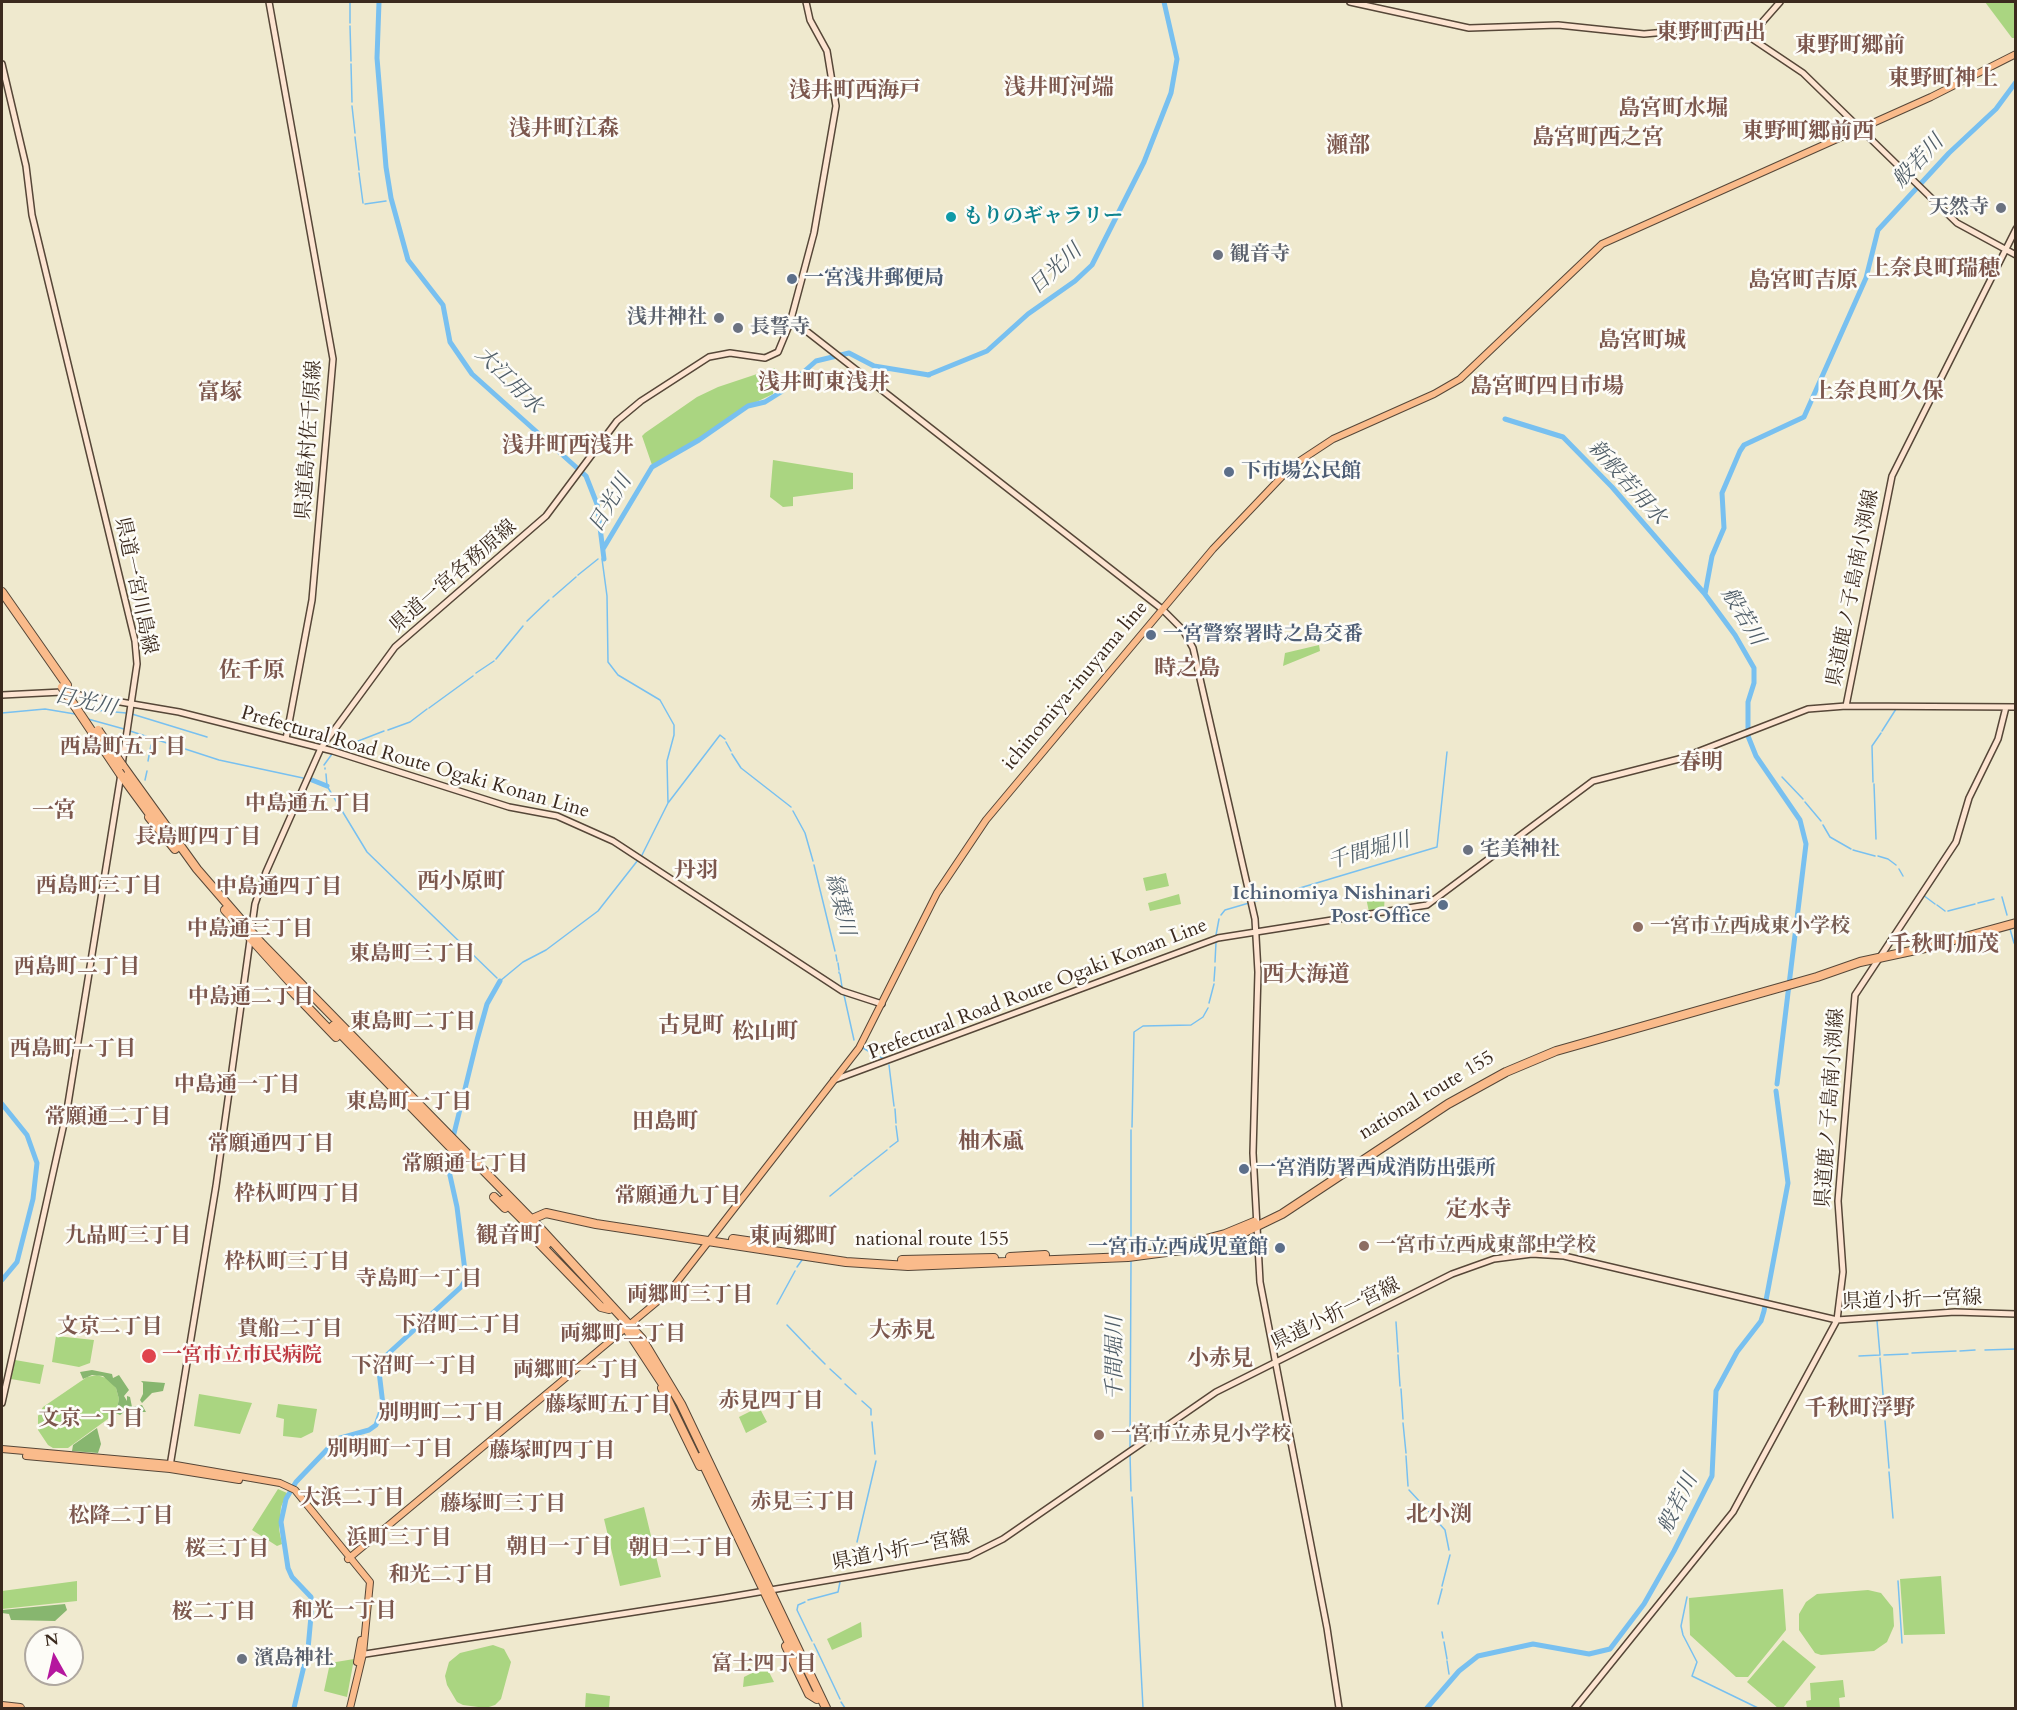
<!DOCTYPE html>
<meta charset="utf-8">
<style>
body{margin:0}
#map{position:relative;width:2017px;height:1710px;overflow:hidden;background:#efe9ce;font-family:Cardo,serif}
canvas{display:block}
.frame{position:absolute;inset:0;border:3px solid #3b2a1e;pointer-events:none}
.north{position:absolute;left:24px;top:1626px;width:60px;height:60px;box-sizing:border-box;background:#fdfcf7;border:2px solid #afa8a0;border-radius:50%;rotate:352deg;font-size:16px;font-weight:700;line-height:24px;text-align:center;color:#3b2a1e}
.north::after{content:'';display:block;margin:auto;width:21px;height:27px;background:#b5179e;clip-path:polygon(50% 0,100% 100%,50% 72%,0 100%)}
</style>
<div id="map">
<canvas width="2017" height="1710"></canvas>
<div class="frame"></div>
<div class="north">N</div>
</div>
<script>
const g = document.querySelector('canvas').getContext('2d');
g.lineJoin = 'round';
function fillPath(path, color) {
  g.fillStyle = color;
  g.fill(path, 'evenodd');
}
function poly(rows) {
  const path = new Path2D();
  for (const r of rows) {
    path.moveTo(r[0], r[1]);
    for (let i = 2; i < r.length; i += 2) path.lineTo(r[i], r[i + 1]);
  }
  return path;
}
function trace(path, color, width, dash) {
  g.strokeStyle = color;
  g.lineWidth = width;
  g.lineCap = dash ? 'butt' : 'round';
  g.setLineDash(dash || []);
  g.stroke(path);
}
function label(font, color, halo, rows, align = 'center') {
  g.font = font + ' Cardo,"Noto Serif JP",serif';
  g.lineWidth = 5;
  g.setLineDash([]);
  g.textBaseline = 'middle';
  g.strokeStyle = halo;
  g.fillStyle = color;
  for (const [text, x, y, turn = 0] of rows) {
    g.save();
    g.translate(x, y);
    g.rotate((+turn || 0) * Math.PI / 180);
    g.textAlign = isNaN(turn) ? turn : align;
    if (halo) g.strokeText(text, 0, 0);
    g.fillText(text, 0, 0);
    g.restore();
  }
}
fillPath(poly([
 [1985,2,2015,2,2015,38,2012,38],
 [775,368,773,394,748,406,687,447,652,465,642,436,645,433,697,397,718,387],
 [773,460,853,473,853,489,793,497,793,506,783,507,770,497],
 [1319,645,1320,651,1283,666,1285,653],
 [1166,873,1169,886,1146,891,1143,878],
 [1385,890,1384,911,1369,912,1365,893],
 [1179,894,1181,904,1150,911,1148,903],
 [56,1336,94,1340,90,1363,79,1367,52,1362],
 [15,1360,44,1365,40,1384,11,1379],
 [97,1375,109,1379,116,1388,119,1399,116,1413,68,1448,53,1448,48,1445,38,1430,38,1416,43,1407,87,1377],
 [199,1394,252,1403,240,1434,194,1426],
 [278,1404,317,1409,313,1432,301,1438,283,1436,284,1419,276,1417],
 [759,1407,767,1422,746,1433,739,1417],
 [278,1489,287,1493,281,1507,279,1529,282,1544,277,1546,252,1530],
 [644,1507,661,1577,620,1586,604,1519],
 [1941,1576,1945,1634,1904,1635,1900,1579],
 [77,1581,77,1601,2,1609,2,1591],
 [1783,1589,1786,1630,1748,1677,1736,1677,1690,1635,1689,1598],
 [1868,1590,1881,1593,1893,1608,1894,1626,1887,1642,1874,1651,1821,1655,1815,1653,1799,1630,1799,1614,1806,1602,1817,1594],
 [861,1622,862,1637,832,1650,827,1639],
 [1783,1640,1816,1667,1783,1708,1778,1708,1747,1682],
 [493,1645,504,1649,511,1662,501,1699,495,1705,486,1708,463,1705,457,1702,447,1685,445,1676,449,1662,460,1653],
 [354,1659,347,1697,324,1691,330,1663],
 [766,1666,774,1682,743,1687,744,1677],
 [1843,1680,1845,1697,1839,1698,1840,1708,1807,1708,1806,1701,1811,1700,1810,1683],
 [586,1693,610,1696,609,1708,585,1708]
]), '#aad581');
fillPath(poly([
 [92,1370,112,1374,113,1378,119,1375,129,1390,124,1396,127,1401,127,1396,130,1397,132,1407,142,1405,146,1412,129,1412,128,1409,120,1415,116,1413,119,1399,116,1388,103,1376,92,1375,83,1379,80,1372],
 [141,1381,165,1383,163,1391,152,1393,142,1403,140,1400,143,1394,143,1383],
 [97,1428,101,1444,98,1453,72,1451,73,1445],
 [65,1604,67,1610,55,1621,11,1620,9,1614,2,1613,2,1610]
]), '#87b66f');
trace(poly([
 [350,2,350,23],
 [350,26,351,61],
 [351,64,352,102],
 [352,106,355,133],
 [355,137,359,170],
 [359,173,363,203],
 [365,204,386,201],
 [602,559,607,596,608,662,618,675,660,700,674,725,674,735,667,761,668,803],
 [578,575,598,559],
 [553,597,576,577],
 [527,621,549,600],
 [496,659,523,626],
 [476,673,494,661],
 [429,708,473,676],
 [94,710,126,713],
 [2,713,45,709,75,714],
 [132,714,207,737],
 [88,719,124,729],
 [388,730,410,722,427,709],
 [130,731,219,760,303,778],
 [1882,731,1896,709],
 [726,742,731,751],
 [335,750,384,731],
 [732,754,741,768,791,807],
 [148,761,151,745],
 [324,765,332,754],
 [325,768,325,769],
 [326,774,327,786,367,852,497,978],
 [1782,777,1803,799],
 [145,780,147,771],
 [1873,782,1872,746,1881,733],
 [1874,784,1876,839],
 [1805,802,1821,821],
 [793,811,805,833,813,861],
 [1823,825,1830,837,1851,849],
 [1853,850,1875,856],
 [1878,856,1888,859,1896,865],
 [641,857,668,803,720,735,725,739],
 [814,865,835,951],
 [1899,869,1903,876],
 [1923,895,1935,904],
 [2002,897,2007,915],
 [1253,902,1437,847,1447,752],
 [1978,903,1994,899],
 [1937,905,1945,911],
 [1948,911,1975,904],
 [1221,915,1225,910,1249,903],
 [2010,929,2014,943],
 [1216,935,1219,919],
 [2015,945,2016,948],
 [836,955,837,961],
 [1215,962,1216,942],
 [838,963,839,970],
 [839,972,839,973],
 [840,974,842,987],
 [499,980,500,981,523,962,546,950,598,911,638,860],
 [1214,981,1215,967],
 [844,995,854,1040],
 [1209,1003,1214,984],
 [863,1048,870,1052],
 [872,1053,884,1059],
 [889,1065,894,1106],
 [895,1109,896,1123],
 [1132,1127,1134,1032,1143,1026,1191,1025,1203,1017,1208,1008],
 [890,1147,898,1141,896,1126],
 [854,1176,887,1150],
 [830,1196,852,1178],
 [809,1246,816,1232],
 [1131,1247,1131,1130],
 [797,1267,802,1260],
 [777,1304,795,1271],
 [1396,1322,1398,1352],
 [787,1325,810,1349],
 [1985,1350,2016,1349],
 [812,1351,825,1364],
 [1960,1351,1975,1350],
 [1912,1353,1956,1351],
 [1398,1355,1400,1386],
 [1884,1355,1908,1354],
 [1859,1356,1880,1355,1877,1321],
 [1880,1358,1885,1418],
 [830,1369,841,1379],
 [845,1384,856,1394],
 [1401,1389,1403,1419],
 [862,1401,871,1409,871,1415],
 [1885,1421,1889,1468],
 [872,1422,875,1454],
 [1403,1423,1406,1453],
 [1130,1449,1131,1261],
 [1130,1454,1131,1491],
 [1406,1456,1408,1486],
 [1889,1472,1893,1518],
 [1409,1490,1435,1518],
 [1132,1497,1143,1708],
 [1437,1521,1445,1530,1449,1550],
 [857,1542,876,1461],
 [1898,1581,1902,1643],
 [1442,1586,1450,1555],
 [1687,1597,1681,1626,1683,1635,1697,1662,1692,1676,1758,1708],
 [808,1600,838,1592,840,1582],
 [805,1602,798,1605,797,1610,812,1641],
 [1438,1604,1442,1589],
 [1442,1632,1443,1638],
 [1444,1642,1447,1659],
 [814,1644,840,1699],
 [1447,1661,1449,1674],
 [841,1702,845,1708]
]), '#78c0f0', 1.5);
trace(poly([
 [379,2,377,58,386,167,391,198,408,260,443,305,450,342,472,374,586,476,597,504,604,559],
 [928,375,987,351,1028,314,1075,281,1092,265,1144,162,1171,93,1177,59,1164,2],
 [1505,419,1563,437,1612,487,1704,593,1735,635,1754,668,1754,683,1748,702,1748,736,1756,756,1800,820,1806,844,1777,1084],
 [603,549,652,467,699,440,748,406,765,402,781,392,816,361,849,353,874,366,929,375],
 [1705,594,1712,556,1724,528,1722,493,1740,451,1744,445,1804,417,1866,278,1878,230,1949,153,1996,109,2016,82],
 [312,780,327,786],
 [2,1104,27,1135,37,1163,33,1199,17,1262,2,1280],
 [294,1708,308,1649,312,1605,311,1597,292,1577,288,1568,281,1522,286,1499,296,1482,337,1439,369,1430,376,1425,383,1405,378,1363,461,1287,466,1279,457,1207,447,1162,477,1040,487,1004,500,981],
 [1427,1708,1459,1671,1478,1656,1533,1644,1589,1654,1610,1649,1644,1604,1674,1551,1712,1476,1716,1391,1737,1352,1761,1321,1764,1311,1788,1183,1776,1091]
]), '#78c0f0', 5);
const secondary = poly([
 [269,2,333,359,312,600,286,739],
 [1350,2,1469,28,1558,25,1644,34,1722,27,1739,30,1803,73,1957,223,2016,255],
 [1750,36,1780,2],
 [2,64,26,166,32,215,135,641,137,664,122,765],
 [791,319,1162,609,1183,630,1193,648,1255,919,1258,972,1253,1153,1260,1282,1327,1628,1339,1708],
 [2,695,62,692,179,712,333,751,509,807,557,816,613,841,842,991,882,1004],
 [1846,706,1892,476,2016,229],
 [834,1080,1218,938,1427,905,1593,781,1679,759,1808,709,1846,706,2016,707],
 [2,1403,67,1110,121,774],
 [170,1466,216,1186,255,904,266,872,321,748,395,647,546,516,617,421,641,401,709,357,730,353,765,358,778,352,790,323,814,233,836,106,827,51,810,20,806,2],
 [359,1655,724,1598,969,1556,1003,1539,1216,1392,1452,1274,1494,1259,1532,1254,1564,1256,1837,1320,1955,1312,2016,1314],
 [1575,1708,1733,1512,1837,1320,1843,1272,1838,1201,1855,995,1956,842,1969,798,1998,739,2006,707]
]);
const primary = poly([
 [2,1449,170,1464,280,1483,295,1490,370,1582,363,1654,350,1708],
 [26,1456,170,1469,239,1480],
 [348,1559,670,1291,859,1048,937,893,986,820,1213,549,1292,466,1333,439,1434,394,1460,379,1602,244,1931,97,2016,54],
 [357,1662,361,1640]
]);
const highway = poly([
 [2,592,67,685],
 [122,765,197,869,261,943,538,1226,642,1339,681,1404,826,1708],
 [121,775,154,820],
 [149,817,175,849],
 [225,910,299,992],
 [291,990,336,1037],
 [333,1026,458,1155],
 [494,1197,505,1208],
 [503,1200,547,1244],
 [525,1222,546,1213,596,1224,846,1262,908,1266,1128,1257,1189,1249,1245,1232,1282,1214,1448,1104,1506,1072,1556,1051,1817,977,1860,962,1925,948,2016,923],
 [733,1239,767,1244],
 [538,1242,601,1307,609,1309],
 [1187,1244,1225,1234,1254,1222],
 [1010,1257,1045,1255],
 [902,1260,994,1258],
 [626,1328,668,1392],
 [662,1388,700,1466],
 [700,1457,792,1649],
 [786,1646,809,1694,817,1699],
 [2,1706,20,1708]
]);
trace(secondary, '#564738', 8);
trace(primary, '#564738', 8);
trace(highway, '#564738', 10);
trace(secondary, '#fde4d1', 5);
trace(primary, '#fabb8b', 6);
trace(highway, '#fabb8b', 8);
const highwayBridge = poly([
 [62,687,121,775],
 [98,730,122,765]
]);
trace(highwayBridge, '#564738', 10, []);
trace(highwayBridge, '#fabb8b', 8);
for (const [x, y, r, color] of [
 [2001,208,6,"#6b7280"],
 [951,217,6,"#0f9aa8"],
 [1218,255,6,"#6b7280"],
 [792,279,6,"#5c6f8a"],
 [719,318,6,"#6b7280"],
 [738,328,6,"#6b7280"],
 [1229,472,6,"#5c6f8a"],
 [1151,635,6,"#5c6f8a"],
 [1468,850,6,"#6b7280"],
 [1443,905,6,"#5c6f8a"],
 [1638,927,6,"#8d6e63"],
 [1244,1169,6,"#5c6f8a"],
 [1364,1246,6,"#8d6e63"],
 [1280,1248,6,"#5c6f8a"],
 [149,1356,8,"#e0444e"],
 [1099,1435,6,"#8d6e63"],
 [242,1659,6,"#6b7280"]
]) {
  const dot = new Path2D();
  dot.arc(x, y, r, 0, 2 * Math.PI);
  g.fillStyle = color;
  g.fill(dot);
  trace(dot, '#fdfcf7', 2);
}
label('bold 20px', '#5b616d', '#fdfcf7', [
 ["天然寺",1989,208,"right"],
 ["観音寺",1230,255],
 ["浅井神社",707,318,"right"],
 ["長誓寺",750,328],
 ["宅美神社",1480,850],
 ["濱島神社",254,1659]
], 'left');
label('bold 20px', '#0d838f', '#fdfcf7', [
 ["もりのギャラリー",963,217]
], 'left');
label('bold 20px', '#4e5e75', '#fdfcf7', [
 ["一宮浅井郵便局",804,279],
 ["下市場公民館",1241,472],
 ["一宮警察署時之島交番",1163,635],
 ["Ichinomiya Nishinari",1431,894,"right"],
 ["Post Office",1431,917,"right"],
 ["一宮消防署西成消防出張所",1256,1169],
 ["一宮市立西成児童館",1268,1248,"right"]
], 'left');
label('20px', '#3b2a1e', '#fdfcf7', [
 ["県道島村佐千原線",310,440,-86],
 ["県道一宮各務原線",454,577,-41],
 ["県道一宮川島線",135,586,78],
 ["県道鹿ノ子島南小渕線",1854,588,-79],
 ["ichinomiya-inuyama line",1076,686,-50],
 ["Prefectural Road Route Ogaki Konan Line",415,763,16],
 ["Prefectural Road Route Ogaki Konan Line",1038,990,-21],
 ["national route 155",1427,1096,-31],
 ["県道鹿ノ子島南小渕線",1831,1108,-86],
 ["national route 155",932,1240],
 ["県道小折一宮線",1912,1301,-2],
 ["県道小折一宮線",1336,1315,-26],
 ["県道小折一宮線",901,1551,-11]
]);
label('bold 20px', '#785e54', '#fdfcf7', [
 ["一宮市立西成東小学校",1650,927],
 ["一宮市立西成東部中学校",1376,1246],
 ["一宮市立赤見小学校",1111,1435]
], 'left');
label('bold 20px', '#be3a42', '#fdfcf7', [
 ["一宮市立市民病院",162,1356]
], 'left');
label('italic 21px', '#505e68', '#fdfcf7', [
 ["般若川",1919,162,-47],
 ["日光川",1056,270,-43],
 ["大江用水",508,381,45],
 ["新般若用水",1626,483,48],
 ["日光川",611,504,-59],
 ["般若川",1742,617,59],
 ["日光川",85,703,13],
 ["千間堀川",1369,852,-16],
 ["縁葉川",839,905,76],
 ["千間堀川",1116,1358,-90],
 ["般若川",1679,1504,-64]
]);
label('bold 21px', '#7c574d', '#fdfcf7', [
 ["西島町五丁目",123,748],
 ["中島通五丁目",308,805],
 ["長島町四丁目",198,838],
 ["西島町三丁目",99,887],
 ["中島通四丁目",279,888],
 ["中島通三丁目",250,930],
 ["東島町三丁目",412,955],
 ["西島町二丁目",77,968],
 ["中島通二丁目",251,998],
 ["東島町二丁目",413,1023],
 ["西島町一丁目",73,1050],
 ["中島通一丁目",237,1086],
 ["東島町一丁目",409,1103],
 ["常願通二丁目",108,1118],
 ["常願通四丁目",271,1145],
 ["常願通七丁目",465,1165],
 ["枠杁町四丁目",297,1195],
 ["常願通九丁目",678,1197],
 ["九品町三丁目",128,1237],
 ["枠杁町三丁目",287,1263],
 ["寺島町一丁目",419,1280],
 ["両郷町三丁目",690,1296],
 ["下沼町二丁目",458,1326],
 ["文京二丁目",110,1328],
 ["貴船二丁目",290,1330],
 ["両郷町二丁目",623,1335],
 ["下沼町一丁目",414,1367],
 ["両郷町一丁目",576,1371],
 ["赤見四丁目",771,1402],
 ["藤塚町五丁目",608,1406],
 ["別明町二丁目",441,1414],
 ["文京一丁目",91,1420],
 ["別明町一丁目",390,1450],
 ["藤塚町四丁目",552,1452],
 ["大浜二丁目",352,1499],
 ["赤見三丁目",803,1503],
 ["藤塚町三丁目",503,1505],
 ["松降二丁目",121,1517],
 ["浜町三丁目",399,1539],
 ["朝日一丁目",559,1548],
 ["朝日二丁目",681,1549],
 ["桜三丁目",227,1550],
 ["和光二丁目",441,1576],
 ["和光一丁目",344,1612],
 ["桜二丁目",214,1613],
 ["富士四丁目",764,1665]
]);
label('bold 22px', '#7c574d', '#fdfcf7', [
 ["東野町西出",1711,34],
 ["東野町郷前",1850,47],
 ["東野町神上",1943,80],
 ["浅井町河端",1059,89],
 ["浅井町西海戸",855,92],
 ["島宮町水堀",1673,110],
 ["浅井町江森",564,130],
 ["東野町郷前西",1808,133],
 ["島宮町西之宮",1598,139],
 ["瀬部",1348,147],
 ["上奈良町瑞穂",1934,270],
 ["島宮町吉原",1803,282],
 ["島宮町城",1642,342],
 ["浅井町東浅井",824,384],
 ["島宮町四日市場",1547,388],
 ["上奈良町久保",1878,393],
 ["富塚",220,394],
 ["浅井町西浅井",568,447],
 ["時之島",1187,670],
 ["佐千原",252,672],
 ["春明",1701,764],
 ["一宮",54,812],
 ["丹羽",696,872],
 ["西小原町",461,883],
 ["千秋町加茂",1944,946],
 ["西大海道",1306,976],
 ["古見町",691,1027],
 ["松山町",765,1033],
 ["田島町",665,1123],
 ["柚木颪",991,1143],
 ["定水寺",1479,1211],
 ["観音町",509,1237],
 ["東両郷町",793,1238],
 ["大赤見",902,1332],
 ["小赤見",1220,1360],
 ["千秋町浮野",1860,1410],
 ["北小渕",1439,1516]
]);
</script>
